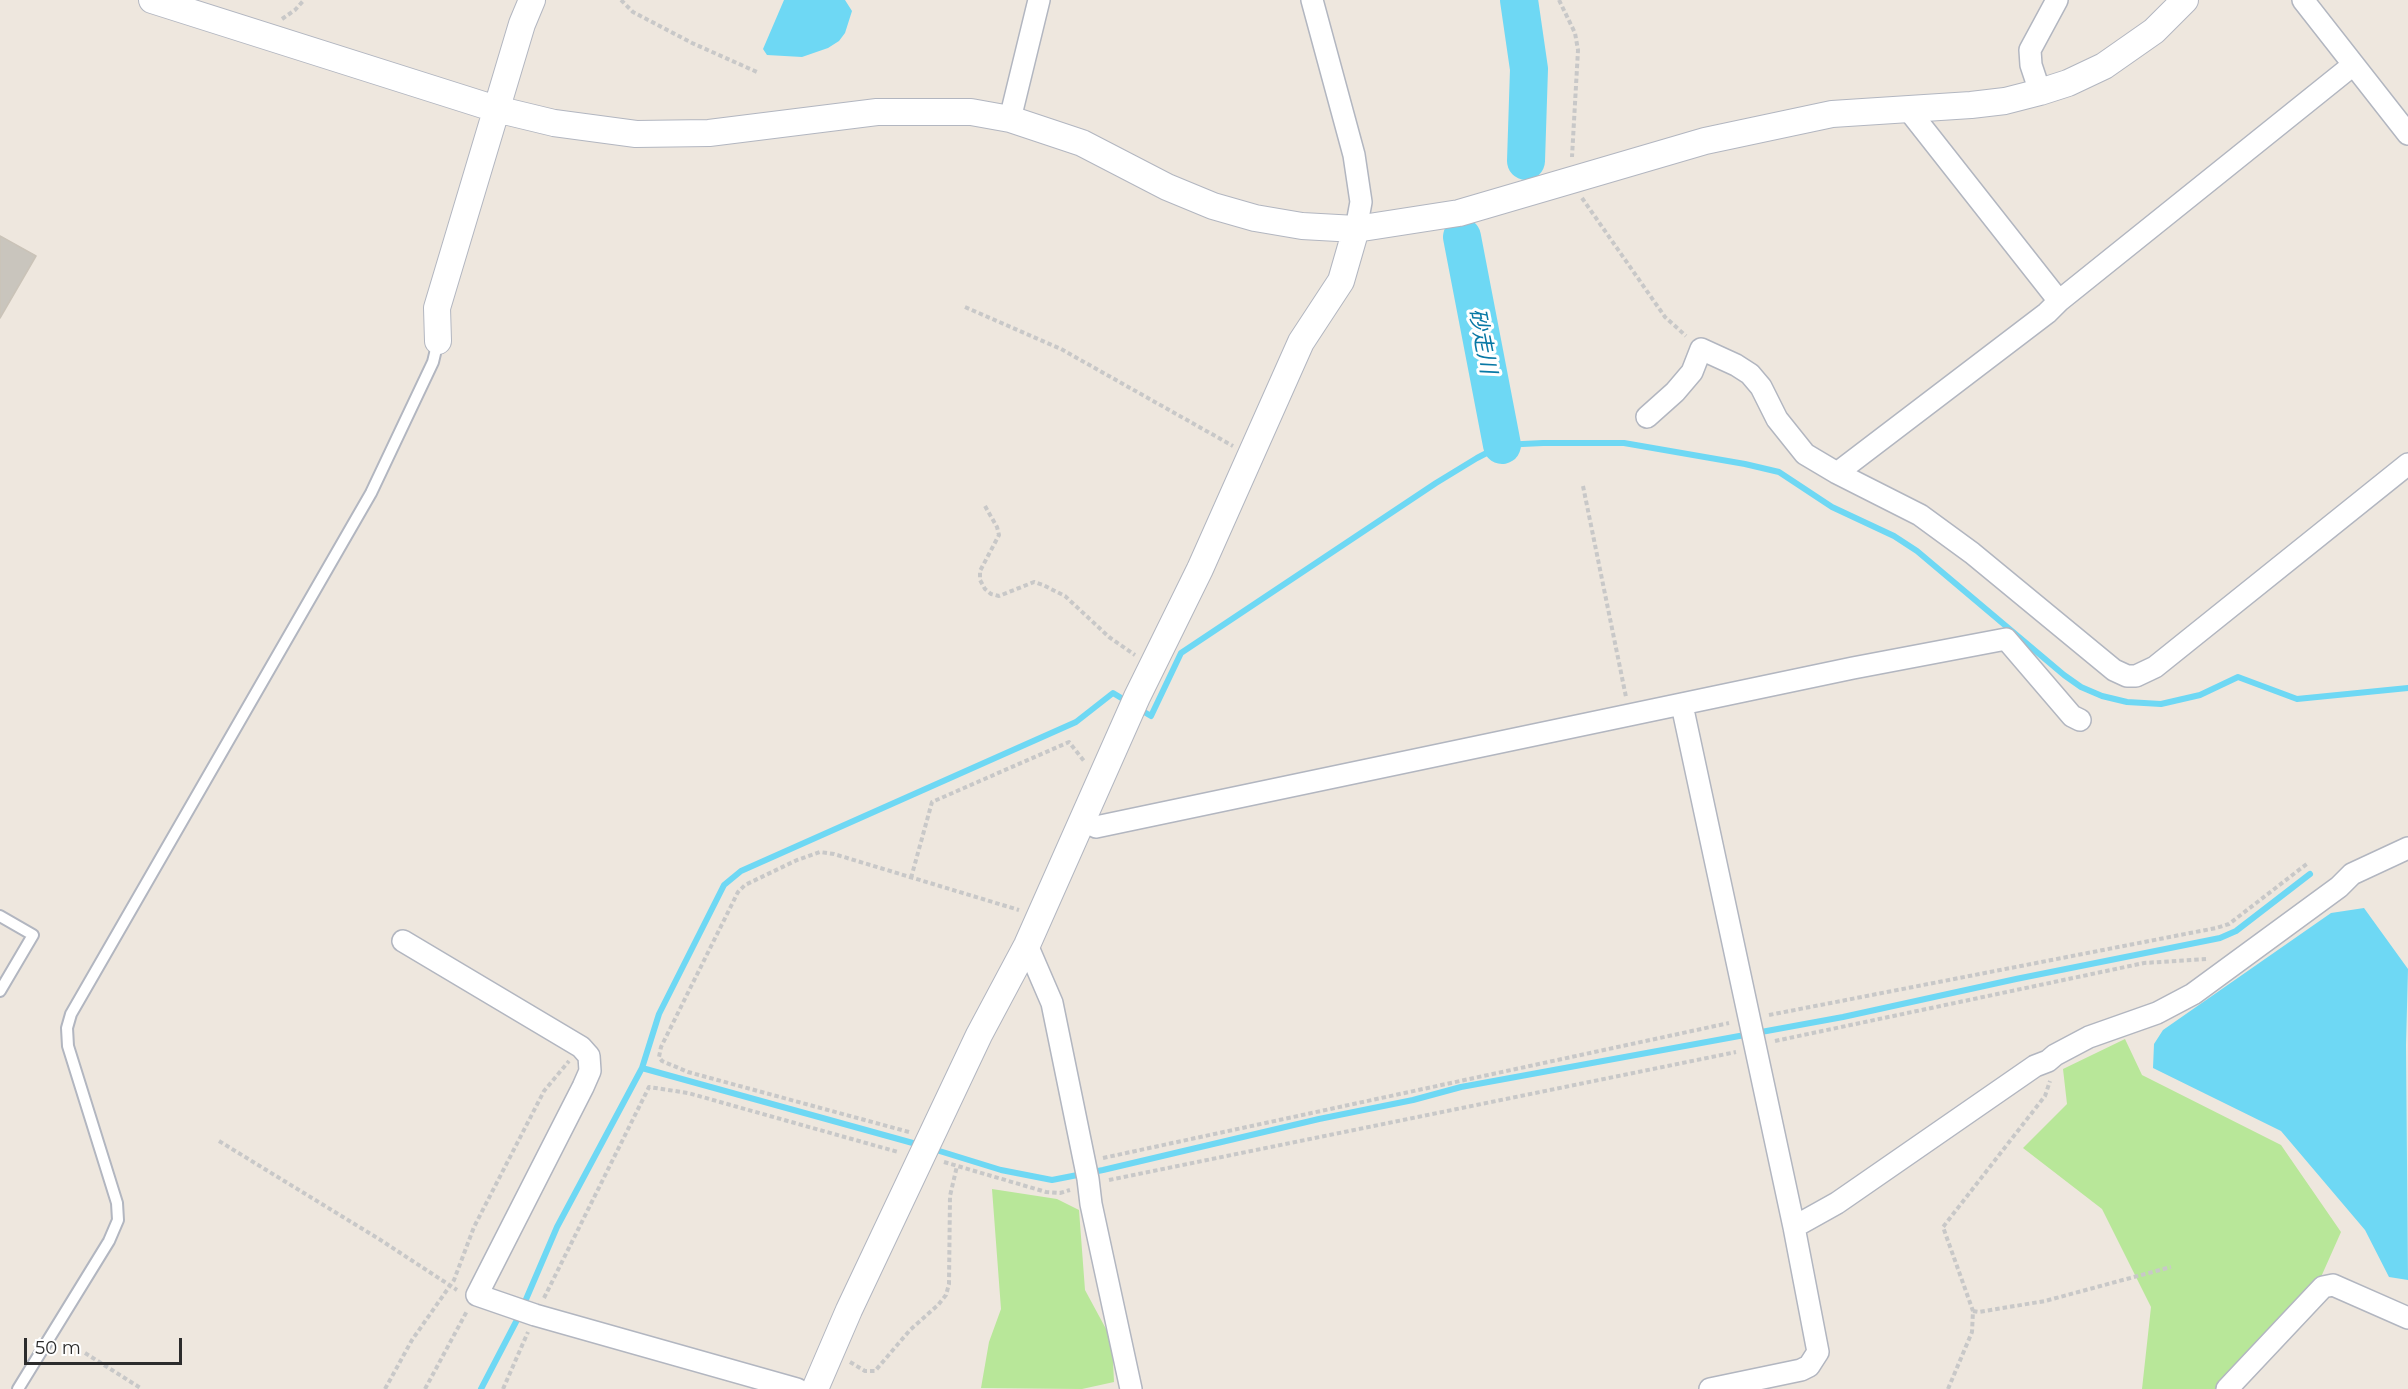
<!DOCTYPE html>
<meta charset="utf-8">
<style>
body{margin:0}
#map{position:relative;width:2408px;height:1389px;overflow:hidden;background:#eee7de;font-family:Montserrat,sans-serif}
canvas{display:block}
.scale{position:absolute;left:24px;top:1338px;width:158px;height:27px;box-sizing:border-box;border:3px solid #2c2c2c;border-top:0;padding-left:8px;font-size:18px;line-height:21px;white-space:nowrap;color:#2c2c2c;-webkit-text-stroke:4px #fff;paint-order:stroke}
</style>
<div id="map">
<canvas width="2408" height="1389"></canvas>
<div class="scale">50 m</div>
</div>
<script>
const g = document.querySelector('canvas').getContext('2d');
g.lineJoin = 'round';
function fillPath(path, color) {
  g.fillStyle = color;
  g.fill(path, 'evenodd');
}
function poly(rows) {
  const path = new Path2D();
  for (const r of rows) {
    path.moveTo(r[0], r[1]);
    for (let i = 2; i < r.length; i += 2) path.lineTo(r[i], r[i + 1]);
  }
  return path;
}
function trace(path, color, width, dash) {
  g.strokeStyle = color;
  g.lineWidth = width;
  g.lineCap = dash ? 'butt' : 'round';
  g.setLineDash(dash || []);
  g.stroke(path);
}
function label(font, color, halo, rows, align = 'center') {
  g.font = font + ' Montserrat,"Noto Sans JP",sans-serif';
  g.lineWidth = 6;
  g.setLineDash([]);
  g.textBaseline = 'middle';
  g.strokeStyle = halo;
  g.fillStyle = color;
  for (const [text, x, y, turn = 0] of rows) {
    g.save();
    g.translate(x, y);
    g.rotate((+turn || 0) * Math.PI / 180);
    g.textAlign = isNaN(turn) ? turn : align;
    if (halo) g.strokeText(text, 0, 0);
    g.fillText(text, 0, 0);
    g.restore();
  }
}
fillPath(poly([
 [2125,1039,2142,1075,2281,1145,2341,1232,2321,1277,2221,1389,2142,1389,2151,1307,2102,1209,2023,1148,2067,1104,2063,1069],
 [992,1189,1057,1199,1079,1210,1085,1290,1112,1340,1114,1382,1082,1389,981,1388,989,1342,1001,1309]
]), '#b8e799');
fillPath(poly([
 [784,0,845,0,852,11,845,33,839,41,828,48,802,57,767,55,763,49],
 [2364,908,2408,969,2406,1045,2408,1280,2389,1277,2365,1230,2281,1131,2153,1068,2154,1044,2163,1030,2331,913]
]), '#6ed8f4');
trace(poly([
 [1139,709,1151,716,1181,653,1436,483,1477,458,1502,445,1543,443,1624,443,1745,464,1779,472,1832,507,1894,536,1917,551,2064,675,2081,687,2102,696,2127,702,2161,704,2200,695,2238,677,2297,699,2408,688],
 [642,1068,920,1145],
 [933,1149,1001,1170,1052,1180,1103,1170,1319,1119,1413,1100,1461,1087,1843,1017,2016,979,2220,938,2236,931,2310,874],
 [481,1389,518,1318,557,1227,642,1068,659,1014,724,885,741,871,1076,722,1113,693,1128,702]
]), '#6ed8f4', 6);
trace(poly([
 [1519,0,1529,69,1526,161],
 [1462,237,1502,445]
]), '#6ed8f4', 38);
const building = poly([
 [0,236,36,256,0,318,0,236]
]);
fillPath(building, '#c9c5bd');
trace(building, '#cac3b8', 1.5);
const service = poly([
 [0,916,33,935,0,991],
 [18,1389,109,1241,118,1220,117,1203,68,1046,67,1028,71,1014,371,493,433,362,438,341]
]);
const minor = poly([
 [1312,0,1354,155,1361,202,1356,229],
 [2303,0,2408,134],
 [2040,92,2031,65,2030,50,2057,0],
 [1907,108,2059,301,2353,65],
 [1010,119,1039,0],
 [1647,417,1675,392,1692,372,1701,349,1736,365,1750,374,1761,387,1777,419,1805,454,1837,473,1920,515,1972,553,2114,670,2127,676,2136,676,2155,667,2408,464],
 [1837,473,2047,313,2059,301],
 [1682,705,1794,1227,1818,1352,1809,1366,1801,1370,1710,1389],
 [1082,819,1096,827,1853,668,2006,639,2072,716,2080,720],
 [403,941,581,1047,589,1056,590,1071,583,1087,477,1295,535,1315,797,1389],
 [1027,945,1052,1003,1088,1179,1091,1204,1131,1389],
 [1794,1227,1837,1203,2035,1066,2048,1061,2055,1055,2089,1037,2157,1013,2193,994,2339,887,2352,874,2408,848],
 [2227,1389,2323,1287,2333,1285,2408,1318]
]);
const tertiary = poly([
 [152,0,496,109,554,123,636,134,709,133,877,112,971,112,1010,119,1082,143,1167,187,1213,206,1255,218,1302,226,1356,229,1459,213,1705,141,1832,114,1971,105,2005,101,2040,92,2068,83,2104,66,2154,31,2185,0],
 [438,341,437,308,522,24,532,0],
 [815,1389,849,1310,979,1035,1027,945,1137,697,1200,569,1301,342,1341,281,1356,229]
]);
trace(service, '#b2b6c0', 14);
trace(minor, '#b2b6c0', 24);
trace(tertiary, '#b2b6c0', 28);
trace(poly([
 [621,0,633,12,692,43,757,72],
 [1559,0,1575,33,1578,50,1572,157],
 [282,19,295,10,304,0],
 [1582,198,1665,317,1686,336],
 [965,307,1061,349,1233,446],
 [1583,486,1626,697],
 [985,506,997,527,999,535,980,571,980,580,985,589,991,594,999,596,1034,582,1043,585,1065,596,1109,637,1135,655],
 [911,878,932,802,1069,742,1084,761],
 [1769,1015,2216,928,2229,924,2308,863],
 [1775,1041,2144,963,2206,959],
 [909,1132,688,1072,662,1061,659,1057,661,1047,738,892,745,885,797,860,820,852,834,854,1019,910],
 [219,1141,379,1239,457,1290],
 [1103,1158,1729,1023],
 [944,1162,1046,1192,1060,1193,1070,1190],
 [1109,1180,1736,1052],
 [544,1298,649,1087,688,1093,898,1152],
 [1973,1311,1979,1312,2045,1301,2171,1267],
 [85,1353,142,1389],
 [850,1362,865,1371,875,1371,910,1330,938,1305,946,1295,949,1284,950,1196,957,1166],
 [385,1389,412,1340,454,1280,474,1227,544,1091,569,1061],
 [425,1389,467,1311],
 [503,1389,528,1332],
 [1948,1389,1972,1332,1973,1311,1943,1227,2045,1096,2050,1081]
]), '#c8c8c8', 4, [4.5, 3]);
trace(service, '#fff', 10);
trace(minor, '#fff', 21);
trace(tertiary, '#fff', 26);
label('italic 22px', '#0878a5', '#fff', [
 ["砂走川",1482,341,79]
]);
</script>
